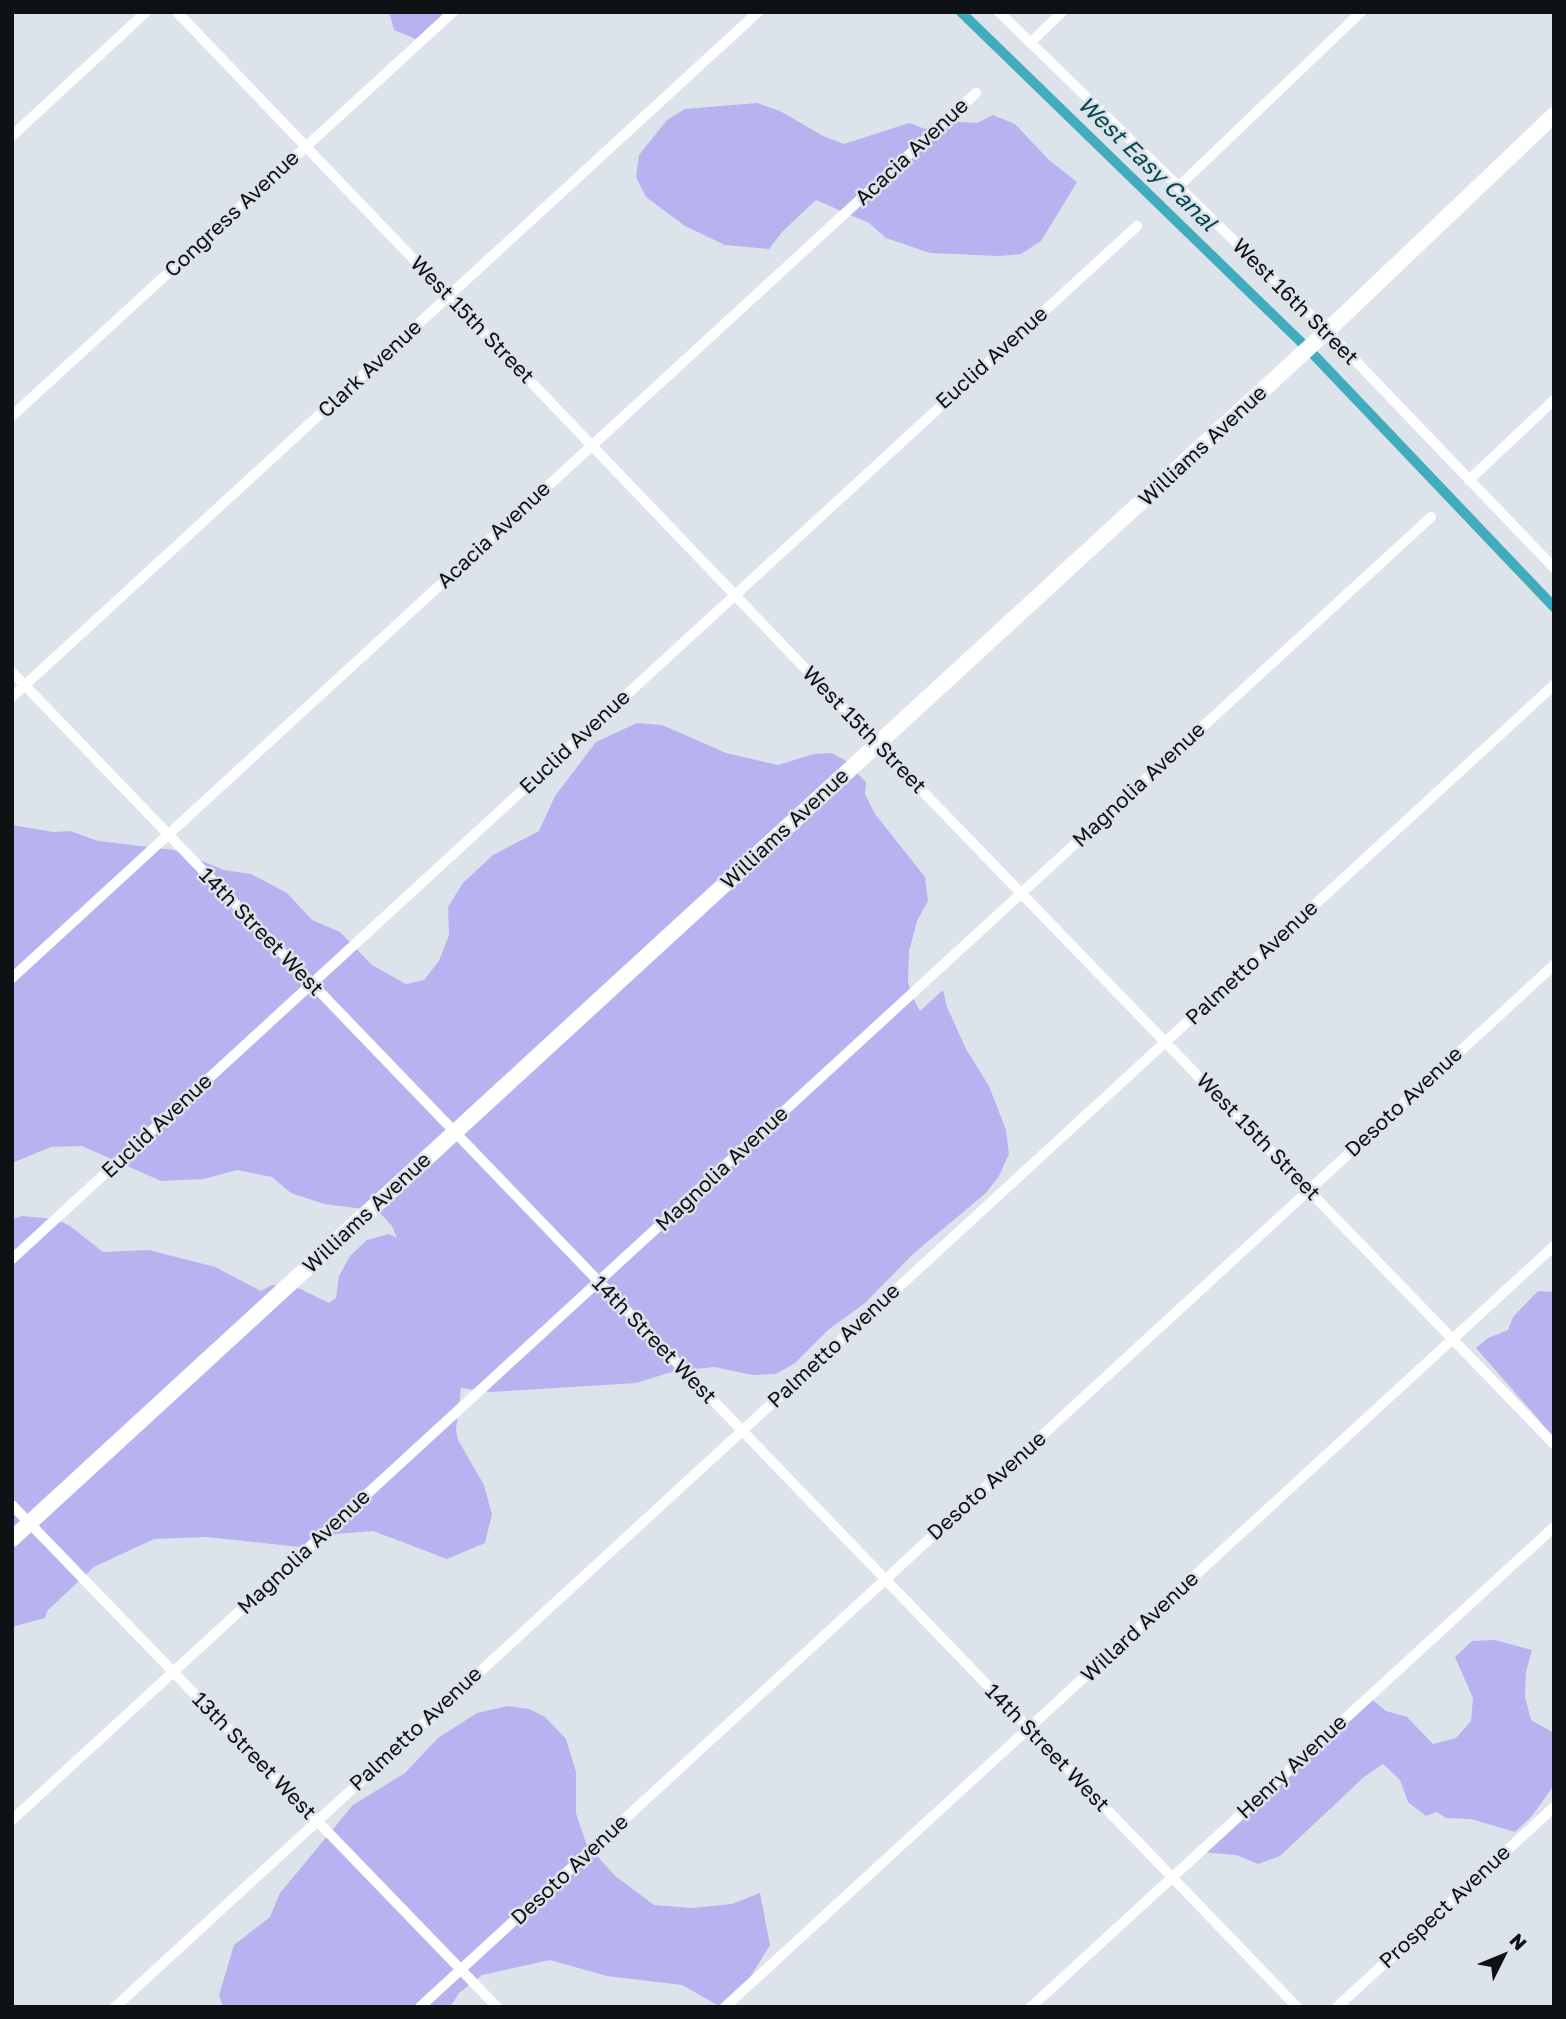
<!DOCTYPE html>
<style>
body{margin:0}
#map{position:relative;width:1566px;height:2019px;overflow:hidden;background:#dce3ea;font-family:"Golos Text",sans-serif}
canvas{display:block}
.frame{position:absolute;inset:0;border:14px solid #0f1214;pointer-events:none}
.north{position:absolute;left:1468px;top:1921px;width:70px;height:70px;-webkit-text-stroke:5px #dce3ea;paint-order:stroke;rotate:47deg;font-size:19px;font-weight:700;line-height:28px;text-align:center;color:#0f1214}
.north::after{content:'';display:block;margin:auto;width:24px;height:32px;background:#0f1214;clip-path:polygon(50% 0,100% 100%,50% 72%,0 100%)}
</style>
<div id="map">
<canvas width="1566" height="2019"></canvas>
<div class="frame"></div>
<div class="north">N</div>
</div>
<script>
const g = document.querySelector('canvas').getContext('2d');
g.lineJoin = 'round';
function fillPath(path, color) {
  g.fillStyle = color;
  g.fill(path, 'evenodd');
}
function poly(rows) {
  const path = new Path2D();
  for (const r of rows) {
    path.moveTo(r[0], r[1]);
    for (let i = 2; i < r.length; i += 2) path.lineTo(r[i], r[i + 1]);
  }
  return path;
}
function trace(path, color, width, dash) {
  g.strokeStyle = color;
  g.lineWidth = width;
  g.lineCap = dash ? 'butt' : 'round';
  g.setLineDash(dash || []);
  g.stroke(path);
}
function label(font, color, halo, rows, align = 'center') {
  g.font = font + ' "Golos Text",sans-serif';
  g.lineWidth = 5;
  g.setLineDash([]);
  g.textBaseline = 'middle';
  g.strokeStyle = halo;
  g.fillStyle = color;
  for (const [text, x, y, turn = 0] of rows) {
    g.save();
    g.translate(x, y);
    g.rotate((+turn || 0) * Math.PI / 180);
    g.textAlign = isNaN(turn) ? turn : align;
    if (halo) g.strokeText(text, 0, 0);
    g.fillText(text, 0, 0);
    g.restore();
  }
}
fillPath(poly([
 [389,12,445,12,416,39,394,30],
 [757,103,780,111,823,136,844,144,909,123,925,129,943,121,977,123,993,115,1015,124,1049,160,1077,182,1041,241,1021,254,999,256,930,253,886,238,869,223,816,200,782,232,769,249,725,245,685,226,646,197,636,177,639,155,667,120,685,109],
 [637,723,662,725,726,753,778,765,814,754,832,753,848,762,364,1209,324,1204,291,1193,272,1177,237,1170,204,1179,161,1181,82,1146,51,1147,12,1163,12,825,53,832,70,831,98,841,174,850,224,870,251,874,287,893,312,920,340,932,372,965,406,984,424,980,439,961,449,935,448,907,463,883,493,855,539,831,555,796,596,742],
 [856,772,866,782,865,794,875,814,925,877,928,901,917,921,909,951,908,981,911,994,920,1011,943,990,947,1007,966,1049,989,1086,1006,1130,1009,1154,999,1176,986,1193,914,1253,865,1303,828,1330,795,1363,776,1374,752,1375,715,1367,675,1371,636,1383,491,1392,461,1388,456,1430,458,1440,484,1485,492,1514,485,1543,447,1559,373,1531,336,1534,300,1547,207,1537,154,1539,94,1567,47,1611,45,1618,12,1627,12,1546,296,1287,329,1303,336,1298,339,1276,350,1256,367,1240,389,1234,397,1238,392,1226,381,1214,375,1213],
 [22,1216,55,1219,70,1226,103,1252,149,1250,215,1267,261,1291,272,1285,280,1286,12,1532,12,1219],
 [1538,1291,1554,1292,1554,1443,1540,1421,1476,1348,1488,1338,1508,1330,1513,1317],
 [1495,1640,1532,1650,1526,1672,1525,1697,1531,1720,1554,1733,1554,1785,1532,1816,1515,1832,1471,1819,1446,1818,1437,1812,1426,1816,1408,1802,1400,1780,1383,1764,1364,1777,1280,1856,1258,1864,1236,1855,1198,1852,1369,1697,1386,1711,1407,1717,1433,1744,1456,1738,1471,1721,1473,1698,1455,1657,1472,1641],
 [508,1706,529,1709,545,1717,566,1739,576,1772,576,1813,586,1843,614,1875,654,1905,692,1908,732,1904,760,1893,770,1945,732,2007,721,2007,682,1985,607,1976,550,1960,482,1975,459,1993,450,2007,223,2007,219,1995,234,1945,270,1917,280,1893,353,1805,405,1773,438,1738,477,1713]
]), '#b7b3f0');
trace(poly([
 [961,12,1304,345],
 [1314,355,1554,607]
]), '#41acbe', 10);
trace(poly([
 [177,12,931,800,1554,1444],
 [999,12,1327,331,1554,568],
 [1030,43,1062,12],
 [12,136,146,12],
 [1178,187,1361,12],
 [12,416,453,12],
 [1469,480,1554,400],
 [12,672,1297,2007],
 [12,697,758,12],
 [12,978,976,93],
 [12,1259,1137,226],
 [12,1505,497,2007],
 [12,1820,1431,517],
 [115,2007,1554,685],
 [420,2007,1554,965],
 [725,2007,1554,1246],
 [1031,2007,1554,1527],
 [1337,2007,1554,1807]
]), '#fff', 10);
trace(poly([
 [12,1539,1327,331,1554,115]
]), '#fff', 16);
label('21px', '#0f1214', '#dce3ea', [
 ["Acacia Avenue",912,152,-43],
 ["Congress Avenue",232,214,-43],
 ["West 16th Street",1295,302,45],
 ["West 15th Street",472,320,46],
 ["Euclid Avenue",992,358,-42],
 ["Clark Avenue",370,369,-43],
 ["Williams Avenue",1203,446,-43],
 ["Acacia Avenue",494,535,-43],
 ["West 15th Street",864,730,46],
 ["Euclid Avenue",575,742,-43],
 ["Magnolia Avenue",1139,785,-43],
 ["Williams Avenue",785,829,-43],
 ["14th Street West",261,932,46],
 ["Palmetto Avenue",1252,963,-43],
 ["Desoto Avenue",1404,1102,-43],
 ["Euclid Avenue",157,1126,-43],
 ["West 15th Street",1258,1137,46],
 ["Magnolia Avenue",722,1169,-43],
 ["Williams Avenue",367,1213,-43],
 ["14th Street West",654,1340,46],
 ["Palmetto Avenue",834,1346,-43],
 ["Desoto Avenue",987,1486,-42],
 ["Magnolia Avenue",304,1552,-43],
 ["Willard Avenue",1140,1627,-43],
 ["Palmetto Avenue",416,1729,-43],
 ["14th Street West",1047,1748,46],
 ["13th Street West",254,1756,46],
 ["Henry Avenue",1292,1767,-43],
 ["Desoto Avenue",570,1870,-43],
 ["Prospect Avenue",1445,1907,-43]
]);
label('italic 23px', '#054852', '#dce3ea', [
 ["West Easy Canal",1147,164,44]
]);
</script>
